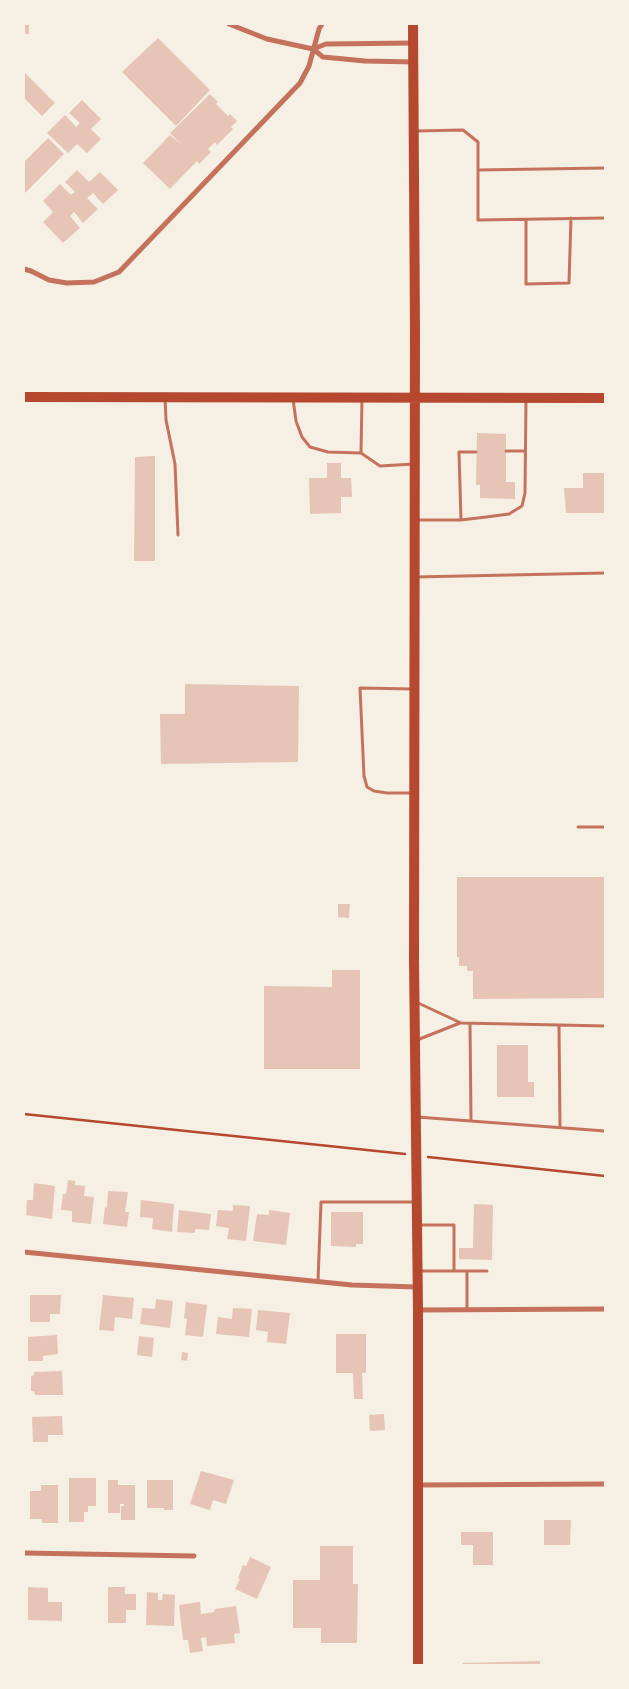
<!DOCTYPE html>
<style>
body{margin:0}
#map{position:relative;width:629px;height:1689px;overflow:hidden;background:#f6efe4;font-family:"Open Sans",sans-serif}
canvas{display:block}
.frame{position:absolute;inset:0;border:25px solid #f6efe4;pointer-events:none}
</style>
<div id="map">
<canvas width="629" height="1689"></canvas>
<div class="frame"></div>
</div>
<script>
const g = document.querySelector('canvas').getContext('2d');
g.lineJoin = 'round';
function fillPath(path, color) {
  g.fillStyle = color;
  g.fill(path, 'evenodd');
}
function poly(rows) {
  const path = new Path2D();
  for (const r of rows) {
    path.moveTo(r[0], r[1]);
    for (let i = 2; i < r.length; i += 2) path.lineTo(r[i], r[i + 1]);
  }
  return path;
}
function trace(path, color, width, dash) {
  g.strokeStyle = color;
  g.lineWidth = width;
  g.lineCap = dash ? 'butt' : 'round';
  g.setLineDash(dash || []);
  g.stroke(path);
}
fillPath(poly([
 [24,24,29,24,29,34,24,34],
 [158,38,210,90,176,126,122,72],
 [24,72,55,103,42,116,24,98],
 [210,94,218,102,216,104,228,116,230,114,237,121,231,127,233,129,217,145,215,142,208,149,211,152,199,164,197,161,170,189,143,163,170,135,182,145,170,133],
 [82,100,101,119,91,129,101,139,87,153,77,144,68,153,47,133,65,115,76,127,80,123,69,113],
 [48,138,64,154,24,194,24,162],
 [77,170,89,182,100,172,118,190,103,204,93,193,87,198,98,209,83,223,74,212,70,216,80,228,63,243,43,222,53,212,43,201,60,184,71,195,75,192,65,182],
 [477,433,506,434,506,482,515,482,515,499,480,498,480,485,476,485],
 [155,456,155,561,134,561,135,457],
 [327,463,341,463,341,478,351,478,352,497,341,497,341,513,310,514,309,478,327,478],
 [583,473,605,473,605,513,566,513,564,488,583,488],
 [185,684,299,686,298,762,161,764,160,714,185,714],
 [457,877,605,877,605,998,473,999,473,971,467,971,467,966,459,966,459,957,457,957],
 [338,904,350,904,349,918,338,917],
 [332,970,360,970,360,1069,264,1069,264,986,332,987],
 [497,1045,528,1045,528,1082,534,1082,534,1097,497,1097],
 [68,1180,75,1181,75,1185,85,1186,84,1196,94,1197,91,1224,72,1222,72,1211,61,1210,63,1194,66,1194],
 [34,1183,55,1186,52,1219,26,1215,27,1200,33,1200],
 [108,1191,128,1192,125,1212,129,1212,127,1227,103,1224,105,1207,107,1208],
 [141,1200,174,1204,172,1232,152,1229,153,1218,140,1217],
 [474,1204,493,1205,492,1260,459,1259,459,1248,473,1248],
 [233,1205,250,1206,246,1241,227,1239,229,1228,216,1226,218,1210,233,1211],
 [179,1210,211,1214,209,1230,195,1229,195,1233,177,1232],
 [269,1210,290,1213,286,1245,253,1241,257,1214,269,1215],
 [331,1212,363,1212,363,1244,356,1244,356,1247,331,1246],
 [30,1295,61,1295,60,1314,50,1314,50,1322,30,1322],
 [103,1295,134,1298,132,1319,115,1317,114,1331,99,1330],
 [156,1299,173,1301,170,1328,140,1324,142,1308,155,1309],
 [186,1302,207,1305,203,1337,185,1335,187,1319,184,1318],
 [233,1308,252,1309,249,1337,216,1334,218,1317,232,1319],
 [258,1310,290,1313,286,1344,267,1342,268,1332,256,1330],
 [336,1334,366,1334,366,1373,362,1373,363,1399,354,1399,353,1373,336,1373],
 [57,1335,58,1354,43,1356,43,1361,28,1361,28,1337],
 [139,1336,154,1338,152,1357,137,1355],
 [182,1352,188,1353,187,1361,181,1360],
 [62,1371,63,1395,35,1395,34,1391,31,1391,31,1376,34,1375,34,1372],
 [384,1414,385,1430,370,1431,369,1415],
 [62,1416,63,1435,48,1435,48,1442,33,1442,32,1417],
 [201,1471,234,1480,226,1504,213,1500,210,1510,190,1504],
 [69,1478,96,1478,96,1506,88,1506,88,1512,84,1512,84,1522,69,1522],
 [108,1480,118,1480,118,1485,135,1485,135,1520,121,1520,121,1506,124,1506,124,1504,120,1504,120,1513,108,1513],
 [147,1480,173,1480,173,1510,164,1510,164,1508,147,1508],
 [41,1485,58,1485,58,1523,42,1523,42,1519,30,1519,30,1491,41,1491],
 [544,1520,571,1520,570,1545,544,1545],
 [461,1532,493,1532,493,1565,473,1565,473,1545,461,1545],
 [320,1546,353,1546,353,1584,358,1584,357,1643,321,1643,321,1628,293,1628,293,1580,320,1580],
 [250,1557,271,1567,257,1599,235,1589,240,1579,238,1578,243,1565,246,1566],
 [28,1587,48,1588,48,1602,62,1602,62,1621,28,1620],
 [108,1587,125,1587,125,1594,136,1594,136,1610,126,1610,126,1623,108,1623],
 [147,1592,158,1593,158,1600,162,1600,163,1594,175,1595,174,1626,146,1625],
 [200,1602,201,1614,214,1612,215,1609,236,1606,240,1633,234,1634,235,1643,207,1646,206,1637,201,1638,203,1651,190,1653,188,1640,183,1640,179,1605],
 [540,1661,540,1665,463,1665,463,1663]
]), '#e6c5b7');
trace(poly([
 [24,1114,405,1154],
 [428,1157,605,1176]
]), '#b5482f', 2.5);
trace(poly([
 [416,131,463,130,478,142,478,170,605,168],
 [478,170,478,220,605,218],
 [526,220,526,284,569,283,571,218],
 [165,398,166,420,175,464,178,535],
 [293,399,296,421,302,437,310,447,328,452,361,453,380,466,414,464],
 [506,451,525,451],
 [361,453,362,399],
 [418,520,461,520,486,517,509,514,522,506,525,493,526,399],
 [461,520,459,452,476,452],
 [415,577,605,573],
 [411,793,387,793,374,791,367,787,364,776,360,688,413,689],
 [578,827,605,827],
 [416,1002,461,1023,559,1025],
 [470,1024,471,1120],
 [417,1040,460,1023],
 [417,1117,605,1131],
 [560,1127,559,1025,605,1026],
 [418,1225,454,1225,454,1271,420,1271],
 [454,1271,467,1271,467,1309],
 [467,1271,487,1271],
 [318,1281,321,1202,416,1202]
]), '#c5725c', 3);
trace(poly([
 [229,24,267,39,313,49,323,57,365,61,414,62],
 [313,49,326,44,414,43],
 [24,269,31,271,49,280,67,283,94,282,119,272,300,83,309,66,319,29,322,24],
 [24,1252,352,1285,417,1287],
 [418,1310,605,1309],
 [419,1485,605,1484],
 [24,1553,194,1556]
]), '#c5725c', 5);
trace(poly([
 [413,24,415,330,414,959,418,1310,418,1665],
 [24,397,605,398]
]), '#b5482f', 10);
</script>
